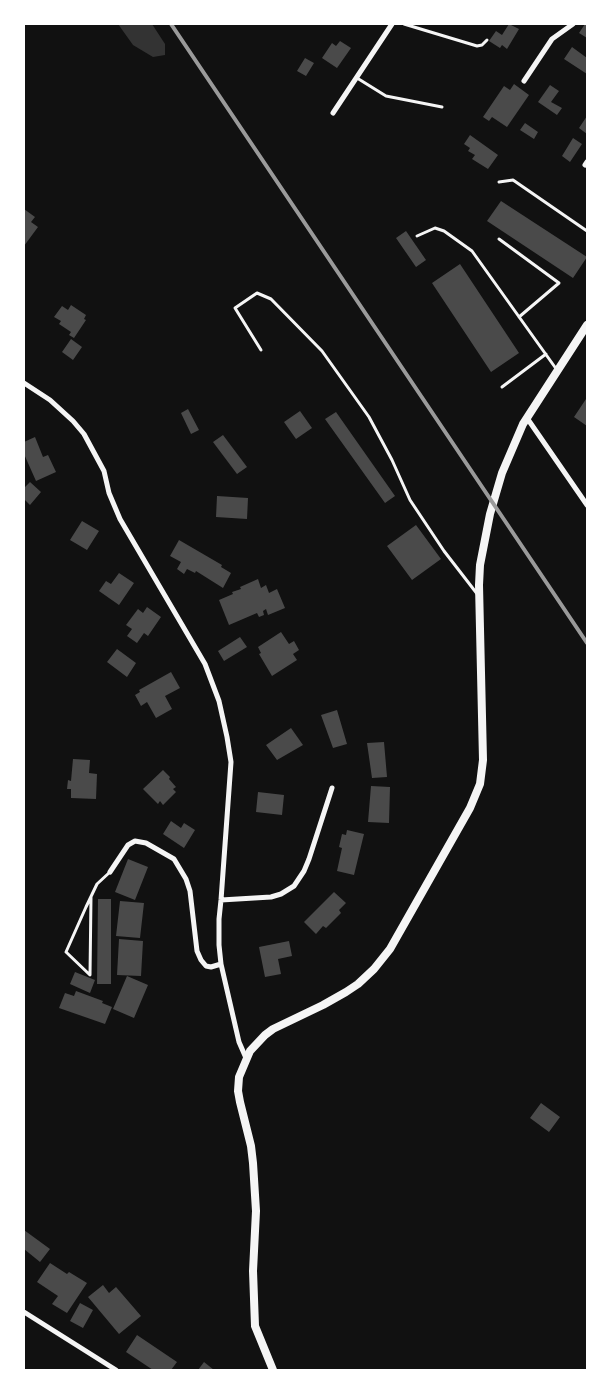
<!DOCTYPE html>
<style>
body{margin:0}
#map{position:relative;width:611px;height:1394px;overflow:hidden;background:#111;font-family:Signika,sans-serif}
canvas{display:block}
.frame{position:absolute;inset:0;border:25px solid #fff;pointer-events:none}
</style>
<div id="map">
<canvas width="611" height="1394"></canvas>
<div class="frame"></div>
</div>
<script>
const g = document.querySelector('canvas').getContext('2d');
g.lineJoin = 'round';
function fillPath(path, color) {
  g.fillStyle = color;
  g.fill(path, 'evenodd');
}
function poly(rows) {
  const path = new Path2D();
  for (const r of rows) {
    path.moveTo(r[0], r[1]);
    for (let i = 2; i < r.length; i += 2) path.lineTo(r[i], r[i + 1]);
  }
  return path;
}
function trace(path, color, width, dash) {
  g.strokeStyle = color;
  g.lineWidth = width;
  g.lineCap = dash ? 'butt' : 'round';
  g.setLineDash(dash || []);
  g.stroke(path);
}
fillPath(poly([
 [118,24,152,24,165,44,165,55,153,57,133,45]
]), '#333');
fillPath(poly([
 [509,24,519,29,507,49,502,45,500,48,489,41,496,31,502,35],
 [585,24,587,24,587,38,579,33],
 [340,41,351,48,337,68,322,58,332,43,336,46],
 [572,47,587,58,587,74,564,59],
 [305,58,314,63,306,76,297,71],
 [514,84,529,95,507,127,492,117,489,121,483,117,504,86,510,90],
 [550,85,559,91,551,102,562,108,557,115,538,102],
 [587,116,587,134,579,128],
 [525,123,538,132,534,139,520,130],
 [470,135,498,155,488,169,472,159,475,155,468,151,470,148,464,144],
 [573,138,582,144,570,162,562,156],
 [501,201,587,257,573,278,487,221],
 [24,209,35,217,31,222,38,227,24,246],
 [406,231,426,260,416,267,396,238],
 [460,264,519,353,491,372,432,283],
 [71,305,86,315,84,319,86,320,74,338,69,335,71,332,59,324,61,321,54,317,62,306,68,310],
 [71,339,82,347,73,360,62,352],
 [586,399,587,400,587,426,574,417],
 [188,409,199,430,191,434,181,413],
 [300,411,312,428,296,439,284,422],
 [336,412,395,496,385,503,325,419],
 [223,435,247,467,237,474,213,442],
 [35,437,43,457,48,455,56,472,36,481,24,454,24,442],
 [30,482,41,492,30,505,24,499,24,488],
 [217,496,248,498,247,519,216,517],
 [82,521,99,531,87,550,70,540],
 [416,525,441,559,412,580,387,546],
 [179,540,222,565,221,567,231,573,223,588,196,571,195,573,187,569,184,574,177,569,181,562,170,556],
 [119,573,134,583,119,605,99,591,106,581,111,584],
 [258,579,261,588,266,585,269,593,277,589,285,608,268,615,266,609,263,611,264,615,259,617,257,613,229,625,219,600,233,594,232,592,241,589,240,587],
 [147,607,161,617,148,636,144,633,137,643,127,636,132,629,126,625,138,609,143,613],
 [281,632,289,644,294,641,299,650,293,654,297,660,272,676,259,654,261,653,258,647],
 [240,637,247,647,224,661,218,651],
 [117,649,136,663,127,677,107,662],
 [171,672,180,688,165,696,172,709,156,718,147,702,141,706,135,695,140,692,139,690],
 [337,710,347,744,333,748,321,715],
 [291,728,303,745,277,760,266,745],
 [384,742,387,777,372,778,367,743],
 [73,759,90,760,89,773,97,774,96,799,71,798,71,789,67,789,68,780,71,781],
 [163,770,170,777,169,779,176,787,173,789,176,792,163,805,160,801,158,804,143,789],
 [371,786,390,787,389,823,368,822],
 [258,792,284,795,282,815,256,812],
 [171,821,181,828,184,823,195,830,184,848,163,834],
 [347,830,364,834,354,875,337,871,342,848,339,847,342,834,346,835],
 [128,859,148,867,135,900,115,892],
 [334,892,346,903,339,910,341,913,326,928,323,926,316,934,304,922],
 [98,899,111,899,111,984,97,984],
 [120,901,144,903,140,938,116,936],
 [119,939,143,941,141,976,117,975],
 [289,941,292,956,278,959,281,974,265,977,259,947],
 [75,972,95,980,90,993,70,984],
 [127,976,148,985,134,1018,113,1009],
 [76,991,103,1001,102,1003,112,1007,105,1024,59,1008,65,993,74,996],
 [541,1103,560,1117,549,1132,530,1118],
 [24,1230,50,1249,40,1262,24,1249],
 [50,1263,67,1274,69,1272,87,1283,67,1313,52,1304,58,1296,37,1282],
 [103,1285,109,1293,116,1287,141,1316,119,1334,88,1297],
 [80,1303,93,1310,83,1328,70,1321],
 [137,1335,177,1362,171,1370,153,1370,126,1352],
 [204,1362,214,1370,198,1370]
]), '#4a4a4a');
trace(poly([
 [404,24,477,46,482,45,487,40],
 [357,78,386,96,442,107],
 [499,182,513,180,587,231],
 [417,236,435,228,444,231,472,251,557,370],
 [499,239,559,283,519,317],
 [261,350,235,308,257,293,271,299,322,351,369,417,392,460,410,500,444,551,478,595],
 [502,387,546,354],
 [91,897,90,975,66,952,86,907,97,884,110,872]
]), '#f5f5f5', 3);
trace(poly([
 [524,81,552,39,573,24],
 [333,113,392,24],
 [585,165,587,162],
 [24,383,50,400,73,421,84,434,104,471,109,493,120,519,205,664,219,701,227,737,231,762,221,900,219,919,219,945,221,964,239,1042,246,1058],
 [527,418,587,505],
 [110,872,128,845,135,841,146,843,174,859,186,879,190,891,197,951,201,960,206,966,211,967,221,964],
 [221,900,271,897,281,894,294,886,304,871,309,859,332,788],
 [24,1312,116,1370]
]), '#f5f5f5', 5);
trace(poly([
 [273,1370,255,1326,253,1271,256,1211,253,1163,251,1146,240,1102,238,1091,239,1077,250,1051,265,1035,273,1029,323,1005,346,992,358,984,374,969,390,949,470,808,480,784,483,760,479,585,480,565,490,514,502,473,523,424,587,325]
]), '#f5f5f5', 8);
trace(poly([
 [171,24,587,643]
]), '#9a9a9a', 4);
</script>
